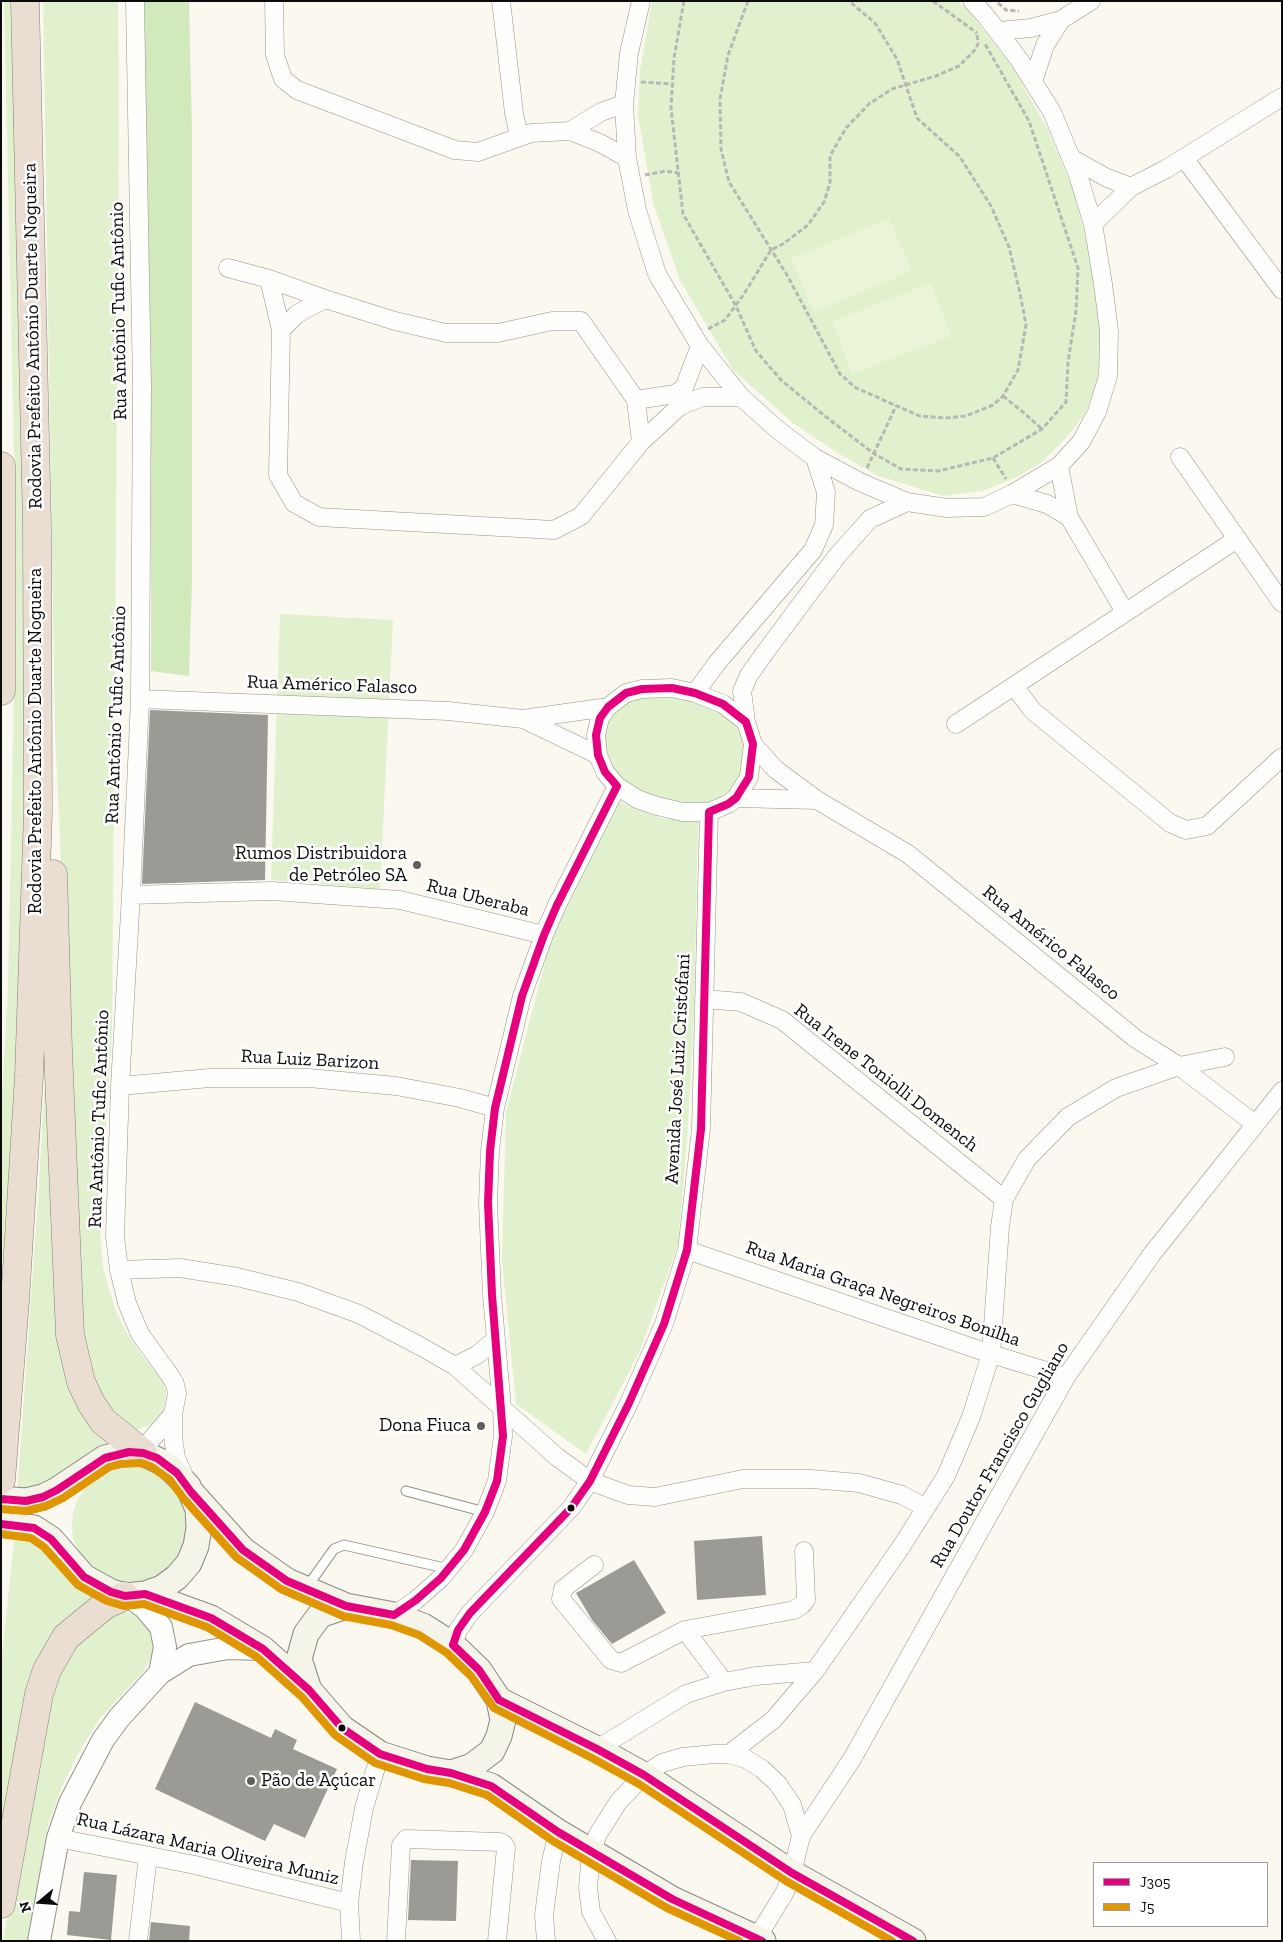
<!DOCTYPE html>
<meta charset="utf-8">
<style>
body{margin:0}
#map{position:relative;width:1283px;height:1942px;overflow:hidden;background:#faf8ef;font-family:"Zilla Slab",serif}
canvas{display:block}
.frame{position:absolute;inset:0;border:2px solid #0b0b0b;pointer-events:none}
.legend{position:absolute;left:1093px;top:1862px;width:175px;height:65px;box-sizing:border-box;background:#fff;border:1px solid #9d9d9d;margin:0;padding:6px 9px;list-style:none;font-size:15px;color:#0b0b0b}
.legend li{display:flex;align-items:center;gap:10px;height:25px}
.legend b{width:25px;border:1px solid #9d9d9d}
.north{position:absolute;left:15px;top:1877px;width:50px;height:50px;-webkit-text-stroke:4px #fff;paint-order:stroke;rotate:252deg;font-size:14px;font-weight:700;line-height:20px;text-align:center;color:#0b0b0b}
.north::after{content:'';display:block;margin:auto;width:18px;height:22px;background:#0b0b0b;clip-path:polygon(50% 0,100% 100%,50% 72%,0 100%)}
</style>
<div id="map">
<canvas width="1283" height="1942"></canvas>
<div class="frame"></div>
<ul class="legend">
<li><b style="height:6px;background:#e5007d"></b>J305</li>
<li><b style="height:6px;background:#df9601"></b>J5</li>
</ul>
<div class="north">N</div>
</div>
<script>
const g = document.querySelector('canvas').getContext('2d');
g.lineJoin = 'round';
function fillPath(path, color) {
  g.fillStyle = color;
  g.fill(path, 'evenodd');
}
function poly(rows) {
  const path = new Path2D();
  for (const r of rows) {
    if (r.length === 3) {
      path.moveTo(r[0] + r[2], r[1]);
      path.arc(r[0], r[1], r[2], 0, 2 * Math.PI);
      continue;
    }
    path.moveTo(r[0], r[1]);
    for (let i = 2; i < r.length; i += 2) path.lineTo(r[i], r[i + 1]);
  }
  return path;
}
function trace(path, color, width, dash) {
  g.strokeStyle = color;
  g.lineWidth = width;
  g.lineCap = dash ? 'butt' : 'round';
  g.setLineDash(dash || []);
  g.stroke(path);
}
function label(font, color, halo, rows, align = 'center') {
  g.font = font + ' "Zilla Slab",serif';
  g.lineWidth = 5;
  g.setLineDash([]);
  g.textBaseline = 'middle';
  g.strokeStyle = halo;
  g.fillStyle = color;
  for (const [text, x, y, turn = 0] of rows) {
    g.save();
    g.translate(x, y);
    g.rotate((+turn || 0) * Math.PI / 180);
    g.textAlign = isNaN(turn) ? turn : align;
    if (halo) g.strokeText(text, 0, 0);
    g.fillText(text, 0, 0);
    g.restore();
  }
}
fillPath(poly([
 [4,1,16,1,29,642,22,988,1,1346,1,1115,8,987,15,639,15,499],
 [43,1,118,1,119,135,112,1033,100,1227,103,1268,114,1306,125,1330,141,1354,163,1381,166,1392,165,1404,161,1417,151,1425,138,1429,127,1429,116,1421,85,1367,55,732],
 [652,1,959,1,974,18,1013,68,1048,130,1075,193,1090,256,1101,325,1098,383,1084,415,1064,440,1042,462,1015,478,982,491,943,496,876,475,838,453,793,423,733,370,680,280,654,206,638,116,640,71],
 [280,614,393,620,380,889,271,880],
 [669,695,698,698,742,725,749,743,746,775,732,796,708,807,658,802,621,784,603,751,604,721,628,697],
 [619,802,661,818,698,821,694,1012,687,1141,678,1245,639,1353,586,1454,516,1404,502,1261,506,1112,551,939],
 [50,979,61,1356,66,1380,74,1401,84,1418,88,1424,92,1421,119,1447,56,1481,17,1494,39,1186],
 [130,1525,58],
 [15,1531,31,1536,99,1596,74,1615,1,1842,1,1666],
 [120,1611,131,1613,144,1619,152,1629,155,1643,151,1659,143,1672,100,1718,79,1752,63,1784,48,1825,27,1941,3,1941,46,1702,73,1642]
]), '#e1f1cd');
fillPath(poly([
 [144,1,189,1,192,133,192,580,189,676,151,671,151,361]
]), '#d1e9bb');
fillPath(poly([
 [889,218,912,271,814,312,791,259],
 [931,283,951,336,852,374,832,321]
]), '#ecf4d7');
fillPath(poly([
 [150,710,268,715,265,880,142,884],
 [762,1536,766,1595,697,1600,694,1541],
 [634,1560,666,1613,612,1644,592,1620,576,1593],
 [195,1702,271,1738,275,1729,297,1740,293,1749,337,1769,305,1838,274,1824,265,1841,155,1789],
 [411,1860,458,1861,456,1921,408,1920],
 [84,1872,117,1875,111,1940,67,1935,69,1911,80,1912],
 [151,1922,190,1926,189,1941,149,1941]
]), '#9c9a95');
const service = poly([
 [406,1491,485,1512],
 [307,1587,334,1549,344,1545,449,1569]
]);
const minor = poly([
 [135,1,142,386,140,699,131,895,120,1086,115,1236,119,1270,127,1303,140,1334,169,1374,175,1384,177,1394,173,1414,173,1437,176,1458,184,1476],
 [274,1,275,55,283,79,297,90,455,150,478,152,531,133,570,131,600,143,627,158],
 [501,1,514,113,519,137],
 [641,1,629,53,624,104,627,158,637,210,657,274,700,346,741,397,778,430,815,458,860,482,907,502,947,508,984,507,1012,494,1059,466,1081,442,1097,412,1108,376,1109,331,1103,284,1093,224,1078,175,1052,112,1018,58,985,15,972,1],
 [998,31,1031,28,1061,20,1091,1],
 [1033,82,1045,45,1061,20],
 [570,131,601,112,624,104],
 [1071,158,1107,178,1131,187],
 [1184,158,1282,290],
 [1093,224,1131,187,1166,169,1282,97],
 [228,268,269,279,325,299],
 [269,279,281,330,278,475,294,503,319,517,554,530,581,516,641,442,636,400,581,321,552,321,498,333,446,333,395,321,325,299,297,314,281,330],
 [636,400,675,394,684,388,700,346],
 [641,442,680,406,703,397,741,397],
 [1180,457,1282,603],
 [1059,466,1069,517,1125,612],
 [1012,494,1047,504,1069,517],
 [1014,686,1033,711,1170,823,1186,830,1207,826,1282,757],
 [672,688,695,693,723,704,746,722,753,744,749,777,736,798,728,804,709,812,683,812,657,806,637,799,617,786,605,772,598,755,596,735,600,718,608,707,626,693,642,689,672,688],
 [695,693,717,663,813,550,824,525,826,492,815,458],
 [140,699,448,711,523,719,608,707],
 [523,719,598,755],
 [746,722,742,691,749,675,772,643,837,556,870,519,907,502],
 [956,724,1237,539],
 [753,744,775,769,817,800,908,854,1136,1039,1179,1066,1255,1124],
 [736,798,817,800],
 [131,895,272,891,400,900,544,935],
 [704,999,741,1002,782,1020,1004,1199],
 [120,1086,210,1078,309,1078,396,1086,460,1098,495,1108],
 [687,1250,991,1354,1066,1377],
 [119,1270,180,1268,237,1277,298,1292,359,1314,420,1346,455,1366,557,1457,590,1481,628,1495,655,1497,743,1479,811,1479,859,1483,902,1495,926,1508],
 [455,1366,477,1355,496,1339],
 [143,1453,150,1441,173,1414],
 [594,1565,563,1589,561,1599,611,1660,621,1663,685,1630,724,1682],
 [394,1615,416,1600,441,1578,464,1550,485,1512,497,1481,503,1436,502,1408,492,1295,488,1203,490,1151,495,1108,522,996,544,935,557,905,617,786],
 [685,1630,794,1610,802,1605,806,1600,804,1551],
 [453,1645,458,1630,470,1613,571,1508,590,1481,629,1403,664,1324,687,1250,701,1129,709,812],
 [597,1749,686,1694,724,1682,756,1676,815,1671],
 [729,1754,773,1720,815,1671,901,1547,946,1476,971,1417,991,1354,1000,1227,1004,1199,1027,1159,1068,1117,1116,1088,1179,1066,1225,1057],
 [801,1836,852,1759,1066,1377,1152,1254,1282,1091],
 [58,1838,195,1865,349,1903],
 [138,1941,148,1856],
 [351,1941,349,1903,354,1862,364,1808,380,1754],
 [396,1941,401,1845,406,1839,500,1842,504,1844,506,1848,497,1941],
 [546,1941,544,1915,551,1861,558,1832],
 [607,1941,591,1912,588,1888,591,1853,598,1834,619,1801,644,1775,662,1763,683,1757,714,1754,729,1754,746,1759,762,1769,778,1784,792,1805,801,1836,792,1873,785,1892,755,1941]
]);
const tertiary = poly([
 [129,1596,145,1608,161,1627,165,1647,160,1673],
 [39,1941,58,1838,70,1803,103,1740,119,1718,160,1673,189,1655,228,1648,263,1649]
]);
const secondary = poly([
 [191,1492,243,1550,287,1581,346,1606,394,1615,423,1626,453,1645,479,1670,499,1700,597,1749,644,1775,792,1873,913,1941],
 [1,1499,26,1501,43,1497,57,1490,105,1458,129,1452,143,1453,166,1464,188,1486,198,1509,199,1528,196,1546,189,1563,177,1577,162,1588,145,1594,125,1596,111,1592,84,1577,51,1539,34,1528,1,1524],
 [145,1594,211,1618,263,1649,309,1690,342,1728,380,1754,427,1769,451,1773,491,1786,558,1832,672,1899,763,1941],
 [309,1690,299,1659,306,1634,320,1615,346,1606],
 [451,1773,472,1766,492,1751,499,1736,503,1720,499,1700]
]);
const motorway = poly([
 [1,466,1,691],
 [53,874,58,1050,70,1335,81,1382,91,1403,103,1421,143,1453],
 [1,1480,15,1301,29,1076,38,812,37,527,25,1],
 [1,1904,39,1694,47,1670,66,1637,105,1605,125,1596]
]);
trace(service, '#93928e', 11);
trace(minor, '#93928e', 19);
trace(tertiary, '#93928e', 24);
trace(secondary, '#898884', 27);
trace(motorway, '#807f7b', 29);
trace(poly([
 [684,1,674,58,671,108,683,214,736,306,756,351,781,380,825,416,873,453,901,469,938,471,993,458,1042,429,1066,402,1068,362,1076,311,1078,268,1029,121,985,44],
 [748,1,728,55,720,99,721,149,729,182,787,275,840,374,856,388,920,416,945,418,966,416,993,405,1003,396,1018,370,1026,325,1020,293,1009,247,991,206,960,157,917,118,897,59,875,23,849,1],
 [933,1,977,33],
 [998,3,1006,10,1019,11],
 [641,82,672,84],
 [645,175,666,171,679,173],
 [708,329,725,320,744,294,771,250,783,244,808,225,824,202,830,183,830,156,846,128,869,104,892,89,936,76,959,66,974,51,978,44,977,33],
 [1003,396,1023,412,1042,429],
 [993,458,1006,479],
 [867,468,896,406]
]), '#b7b7b5', 3, [5, 2.5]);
trace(service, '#fefefd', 9);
trace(minor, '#fefefd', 18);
trace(tertiary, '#fefefd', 22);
trace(secondary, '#f4f4e8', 25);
trace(motorway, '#eaded3', 28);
trace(poly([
 [1,1499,26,1501,43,1497,57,1490,105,1458,129,1452,143,1453,157,1458,177,1473,191,1492,243,1550,287,1581,346,1606,394,1615,416,1600,441,1578,464,1550,485,1512,497,1481,503,1436,492,1295,488,1203,490,1151,495,1108,522,996,544,935,557,905,617,786,605,772,598,755,596,735,600,718,608,707,626,693,642,689,672,688,695,693,723,704,746,722,753,744,749,777,736,798,728,804,709,812,701,1129,687,1250,664,1324,629,1403,590,1481,571,1508,470,1613,458,1630,453,1645,479,1670,499,1700,597,1749,644,1775,792,1873,913,1941],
 [1,1524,34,1528,51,1539,84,1577,111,1592,125,1596,145,1594,211,1618,263,1649,309,1690,342,1728,380,1754,427,1769,451,1773,491,1786,558,1832,672,1899,762,1941]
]), '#e5007d', 8);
trace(poly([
 [1,1509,26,1511,46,1506,63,1498,109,1467,120,1464,141,1463,152,1467,170,1480,184,1499,236,1557,281,1589,343,1616,391,1625,419,1635,447,1653,471,1676,494,1708,592,1758,639,1784,786,1881,892,1941],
 [1,1534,31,1538,44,1547,78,1585,107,1601,124,1606,144,1604,207,1627,257,1657,302,1697,335,1735,375,1763,424,1779,449,1783,487,1795,553,1841,667,1908,739,1941]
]), '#df9601', 8);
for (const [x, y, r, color] of [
 [417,865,5,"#5f5e5b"],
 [481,1426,5,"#5f5e5b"],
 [571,1508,4.5,"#0b0b0b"],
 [342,1728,4.5,"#0b0b0b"],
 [251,1781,5,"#5f5e5b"]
]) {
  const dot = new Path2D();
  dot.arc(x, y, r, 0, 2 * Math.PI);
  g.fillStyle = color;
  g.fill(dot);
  trace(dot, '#fff', 2);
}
label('19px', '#0b0b0b', '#fff', [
 ["Rua Antônio Tufic Antônio",119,311,-91],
 ["Rodovia Prefeito Antônio Duarte Nogueira",33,336,-91],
 ["Rua Américo Falasco",332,685,2],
 ["Rua Antônio Tufic Antônio",116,715,-88],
 ["Rodovia Prefeito Antônio Duarte Nogueira",36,741,-90],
 ["Rua Uberaba",478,898,14],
 ["Rua Américo Falasco",1051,943,39],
 ["Rua Luiz Barizon",310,1060,3],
 ["Avenida José Luiz Cristófani",678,1069,-87],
 ["Rua Irene Toniolli Domench",886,1078,38],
 ["Rua Antônio Tufic Antônio",99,1119,-88],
 ["Rua Maria Graça Negreiros Bonilha",883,1294,19],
 ["Rua Doutor Francisco Gugliano",1000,1455,-60],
 ["Rua Lázara Maria Oliveira Muniz",208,1849,13]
]);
label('19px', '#0b0b0b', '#fff', [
 ["Rumos Distribuidora",407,854],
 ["de Petróleo SA",407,876],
 ["Dona Fiuca",471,1426],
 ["Pão de Açúcar",261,1781,"left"]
], 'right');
</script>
